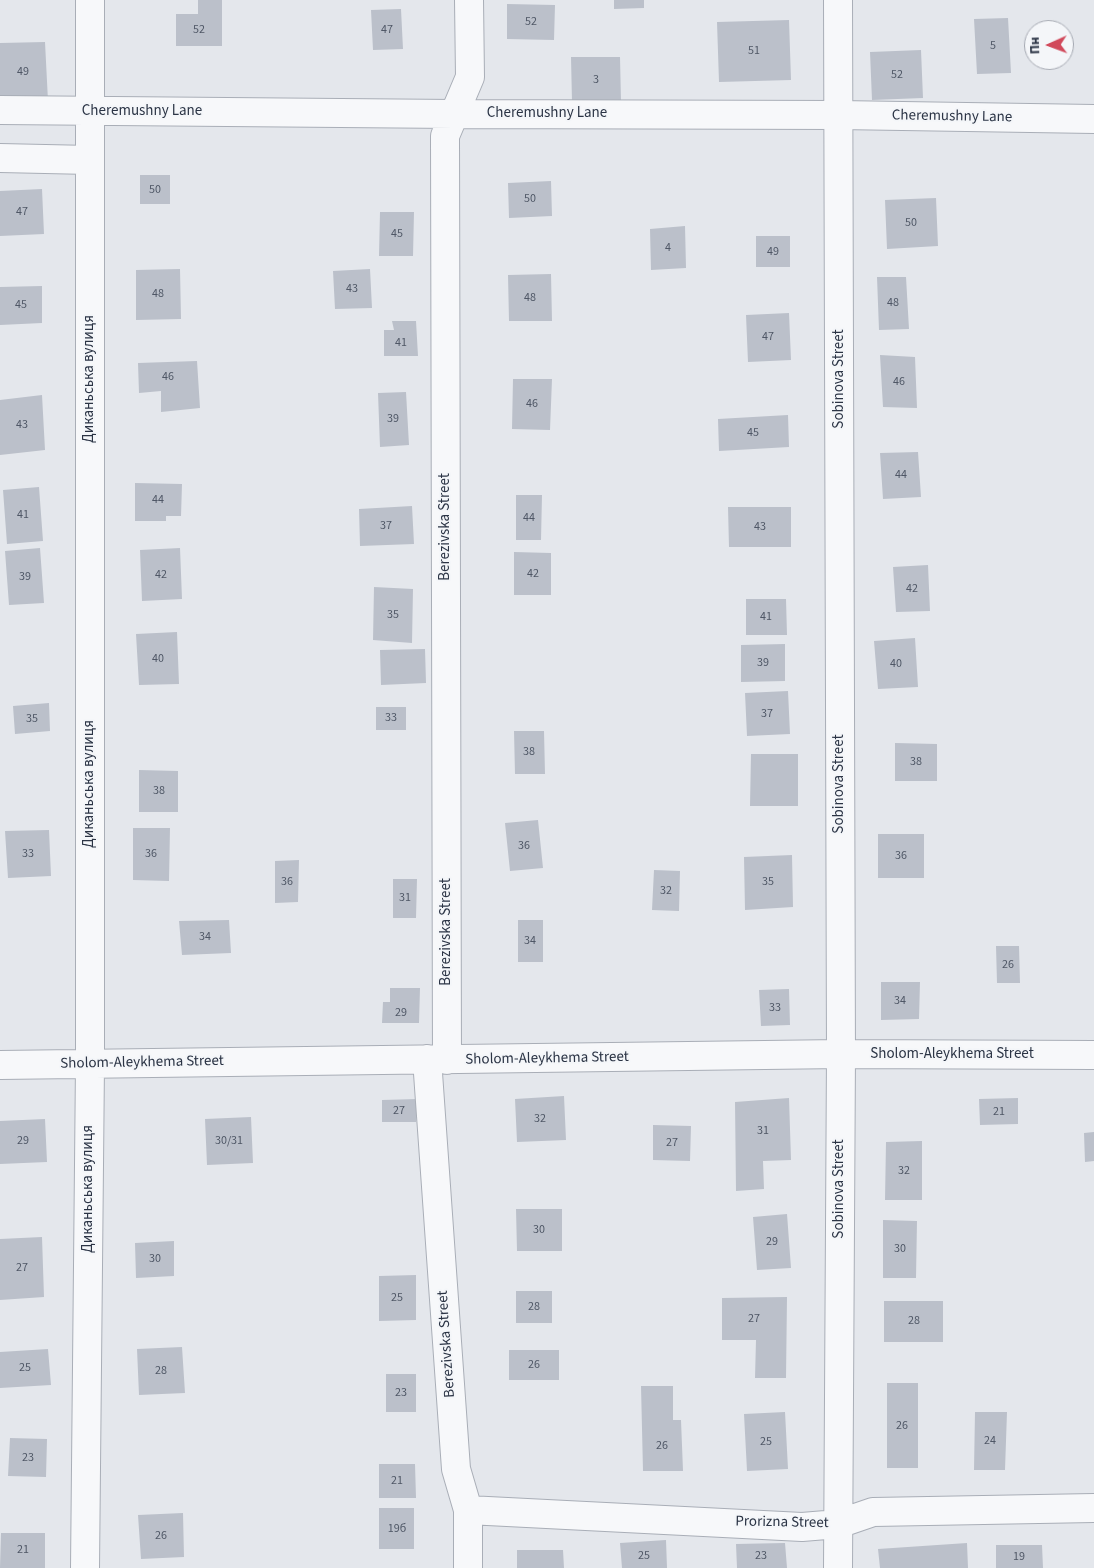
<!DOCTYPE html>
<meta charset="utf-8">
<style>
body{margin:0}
#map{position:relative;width:1094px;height:1568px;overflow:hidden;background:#e4e7ec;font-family:"Source Sans 3",sans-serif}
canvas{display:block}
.north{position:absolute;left:1024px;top:20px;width:50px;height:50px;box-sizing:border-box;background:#f4f6f9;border:1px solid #a4a8b1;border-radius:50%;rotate:268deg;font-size:14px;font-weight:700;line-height:20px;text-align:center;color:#2b3445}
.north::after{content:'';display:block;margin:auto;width:18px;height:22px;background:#d1495b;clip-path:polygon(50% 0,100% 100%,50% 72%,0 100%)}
</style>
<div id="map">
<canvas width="1094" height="1568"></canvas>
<div class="north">Пн</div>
</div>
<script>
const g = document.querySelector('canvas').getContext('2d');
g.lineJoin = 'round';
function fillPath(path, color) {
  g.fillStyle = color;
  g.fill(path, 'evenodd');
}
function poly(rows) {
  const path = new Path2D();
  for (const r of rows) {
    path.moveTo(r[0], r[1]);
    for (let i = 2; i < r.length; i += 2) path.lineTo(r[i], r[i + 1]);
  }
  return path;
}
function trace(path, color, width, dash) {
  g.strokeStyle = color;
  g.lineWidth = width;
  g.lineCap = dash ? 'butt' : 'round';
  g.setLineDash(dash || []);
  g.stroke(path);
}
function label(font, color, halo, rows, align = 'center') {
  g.font = font + ' "Source Sans 3",sans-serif';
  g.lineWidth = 4;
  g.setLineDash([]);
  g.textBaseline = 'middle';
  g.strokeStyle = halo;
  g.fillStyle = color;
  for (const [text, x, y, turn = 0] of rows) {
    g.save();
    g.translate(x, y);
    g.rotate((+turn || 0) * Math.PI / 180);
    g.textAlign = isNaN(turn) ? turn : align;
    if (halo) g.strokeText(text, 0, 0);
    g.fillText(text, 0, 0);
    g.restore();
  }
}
fillPath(poly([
 [198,0,222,0,222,46,176,46,176,14,198,14],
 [614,0,644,0,644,8,614,9],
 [507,4,555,5,554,40,507,39],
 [401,9,403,49,373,50,371,10],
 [1008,18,1011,73,977,74,974,19],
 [789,20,791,80,719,82,717,22],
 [45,42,48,101,0,101,0,43],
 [921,50,923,98,872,100,870,52],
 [571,57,620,57,621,102,572,102],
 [140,175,170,175,170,204,140,204],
 [551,181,552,216,509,218,508,183],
 [42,189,44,234,0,236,0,191],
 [936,198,938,246,887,249,885,200],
 [380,212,414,212,413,256,379,256],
 [685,226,686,268,651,270,650,229],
 [756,236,790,236,790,267,756,267],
 [180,269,181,319,136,320,136,270],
 [370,269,372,308,335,309,333,271],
 [551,274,552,321,509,321,508,275],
 [877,277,906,277,909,329,879,330],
 [42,286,42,323,0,325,0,287],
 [789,313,791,360,748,362,746,315],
 [392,321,416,321,418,356,384,356,384,330,394,330],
 [880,355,915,357,917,408,883,407],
 [197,361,200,408,161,412,161,391,139,393,138,363],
 [513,379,552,379,550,430,512,429],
 [406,392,409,445,380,447,378,393],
 [42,395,45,450,0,455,0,400],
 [788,415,789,447,719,451,718,419],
 [918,452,921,497,883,499,880,453],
 [135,483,182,484,181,516,166,516,166,521,135,521],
 [39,487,43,541,7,544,3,490],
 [516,495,542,495,541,540,516,540],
 [412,506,414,544,360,546,359,509],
 [728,507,791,507,791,547,729,547],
 [40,548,44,603,9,605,5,551],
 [180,548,182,599,142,601,140,550],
 [514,552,551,553,551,595,514,595],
 [928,565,930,611,896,612,893,567],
 [374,587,413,589,412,643,373,640],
 [746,599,786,599,787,635,746,635],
 [177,632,179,684,139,685,136,634],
 [915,638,918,687,878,689,874,641],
 [785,644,785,681,741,682,741,645],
 [425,649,426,683,381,685,380,650],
 [788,691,790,734,747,736,745,693],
 [49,703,50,731,15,734,13,706],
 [376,707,406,707,406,730,376,730],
 [514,731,544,731,545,774,515,774],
 [895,743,937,744,937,781,895,781],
 [751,754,798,754,798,806,750,806],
 [139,770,178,771,178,812,139,812],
 [538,820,543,868,510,871,505,823],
 [133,828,170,828,169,881,133,880],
 [49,830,51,876,8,878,5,831],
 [878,834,924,834,924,878,878,878],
 [792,855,793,907,745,910,744,857],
 [299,860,298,902,275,903,275,861],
 [654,870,680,871,679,911,652,910],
 [393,879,417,879,416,918,393,918],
 [229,920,231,953,182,955,179,921],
 [518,920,543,920,543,962,518,962],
 [996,946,1019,946,1020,983,997,983],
 [881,982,920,982,919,1019,881,1020],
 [390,988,420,988,419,1023,382,1023,383,1002,390,1002],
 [789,989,790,1025,761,1026,759,990],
 [564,1096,566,1140,517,1142,515,1099],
 [789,1098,791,1160,763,1161,764,1189,736,1191,735,1102],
 [1018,1098,1018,1124,980,1125,979,1099],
 [417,1099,416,1122,382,1122,382,1100],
 [251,1117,253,1163,207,1165,205,1119],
 [45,1119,47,1162,0,1164,0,1121],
 [653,1125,691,1126,690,1161,653,1160],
 [1094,1132,1094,1161,1085,1162,1084,1133],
 [922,1141,922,1200,885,1200,886,1142],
 [516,1209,562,1209,562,1251,517,1251],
 [787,1214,791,1268,757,1270,753,1217],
 [883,1220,917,1221,916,1278,883,1278],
 [42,1237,44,1297,0,1300,0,1239],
 [174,1241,174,1276,136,1278,135,1243],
 [416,1275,416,1320,379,1321,379,1276],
 [516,1291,552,1291,552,1323,516,1323],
 [787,1297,786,1378,755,1378,756,1340,722,1340,722,1298],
 [884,1301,943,1301,943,1342,884,1342],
 [182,1347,185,1393,139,1395,137,1349],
 [48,1349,51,1385,0,1388,0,1352],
 [509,1350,559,1350,559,1380,509,1380],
 [386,1374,416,1374,416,1412,386,1412],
 [887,1383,918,1383,918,1468,887,1468],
 [641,1386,673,1386,673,1420,681,1420,683,1471,643,1471],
 [785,1412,788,1469,747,1471,744,1414],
 [975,1412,1007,1412,1005,1470,974,1470],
 [10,1438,47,1439,46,1477,8,1476],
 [379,1464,415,1464,416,1498,379,1498],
 [379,1508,414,1508,414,1549,379,1549],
 [183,1513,184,1557,141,1559,138,1515],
 [1,1533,45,1533,45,1568,0,1568],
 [666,1540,667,1568,622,1568,620,1543],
 [785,1543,787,1568,737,1568,736,1544],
 [967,1543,968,1568,880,1568,878,1549],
 [996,1545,1042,1545,1043,1568,996,1568],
 [517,1550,563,1550,564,1568,517,1568]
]), '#bbc0ca');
const minor = poly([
 [0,110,454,114,839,115,1094,119],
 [0,158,90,160],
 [427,1059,456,1469,468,1510,468,1568],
 [447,1060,445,136,470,77,469,0],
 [0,1065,841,1054,1094,1055],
 [468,1510,802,1527,838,1524,873,1512,1094,1508],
 [85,1568,90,1064,90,0],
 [838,1568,841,1054,838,0]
]);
trace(minor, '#a9aeb7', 30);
trace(minor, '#f7f8fa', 28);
label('12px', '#4f5766', null, [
 ["52",531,22],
 ["52",199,30],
 ["47",387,30],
 ["5",993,46],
 ["51",754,51],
 ["49",23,72],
 ["52",897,75],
 ["3",596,80],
 ["50",155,190],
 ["50",530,199],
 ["47",22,212],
 ["50",911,223],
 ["45",397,234],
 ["4",668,248],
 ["49",773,252],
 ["43",352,289],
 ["48",158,294],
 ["48",530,298],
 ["48",893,303],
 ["45",21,305],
 ["47",768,337],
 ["41",401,343],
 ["46",168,377],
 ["46",899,382],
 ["46",532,404],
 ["39",393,419],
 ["43",22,425],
 ["45",753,433],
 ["44",901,475],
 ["44",158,500],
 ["41",23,515],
 ["44",529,518],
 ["37",386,526],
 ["43",760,527],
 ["42",533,574],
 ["42",161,575],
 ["39",25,577],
 ["42",912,589],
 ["35",393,615],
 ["41",766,617],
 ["40",158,659],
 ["39",763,663],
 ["40",896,664],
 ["37",767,714],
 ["33",391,718],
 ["35",32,719],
 ["38",529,752],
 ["38",916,762],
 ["38",159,791],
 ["36",524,846],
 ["33",28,854],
 ["36",151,854],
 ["36",901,856],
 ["36",287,882],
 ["35",768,882],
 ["32",666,891],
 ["31",405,898],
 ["34",205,937],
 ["34",530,941],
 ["26",1008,965],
 ["34",900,1001],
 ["33",775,1008],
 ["29",401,1013],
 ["27",399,1111],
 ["21",999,1112],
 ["32",540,1119],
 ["31",763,1131],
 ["29",23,1141],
 ["30/31",229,1141],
 ["27",672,1143],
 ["32",904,1171],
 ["30",539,1230],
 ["29",772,1242],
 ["30",900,1249],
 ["30",155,1259],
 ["27",22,1268],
 ["25",397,1298],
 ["28",534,1307],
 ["27",754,1319],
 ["28",914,1321],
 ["26",534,1365],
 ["25",25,1368],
 ["28",161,1371],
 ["23",401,1393],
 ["26",902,1426],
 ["24",990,1441],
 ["25",766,1442],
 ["26",662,1446],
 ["23",28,1458],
 ["21",397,1481],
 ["19б",397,1529],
 ["26",161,1536],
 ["21",23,1550],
 ["25",644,1556],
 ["23",761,1556],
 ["19",1019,1557]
]);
label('15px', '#2b3445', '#f4f6f9', [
 ["Cheremushny Lane",142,112],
 ["Cheremushny Lane",547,114],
 ["Cheremushny Lane",952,117,1],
 ["Диканьська вулиця",90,379,-90],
 ["Sobinova Street",840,379,-90],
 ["Berezivska Street",446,527,-90],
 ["Диканьська вулиця",90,784,-90],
 ["Sobinova Street",840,784,-90],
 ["Berezivska Street",447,932,-90],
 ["Sholom-Aleykhema Street",952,1055],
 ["Sholom-Aleykhema Street",547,1059,-1],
 ["Sholom-Aleykhema Street",142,1063,-1],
 ["Диканьська вулиця",89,1189,-90],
 ["Sobinova Street",840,1189,-90],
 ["Berezivska Street",447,1344,-94],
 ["Prorizna Street",782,1523,1]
]);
</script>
